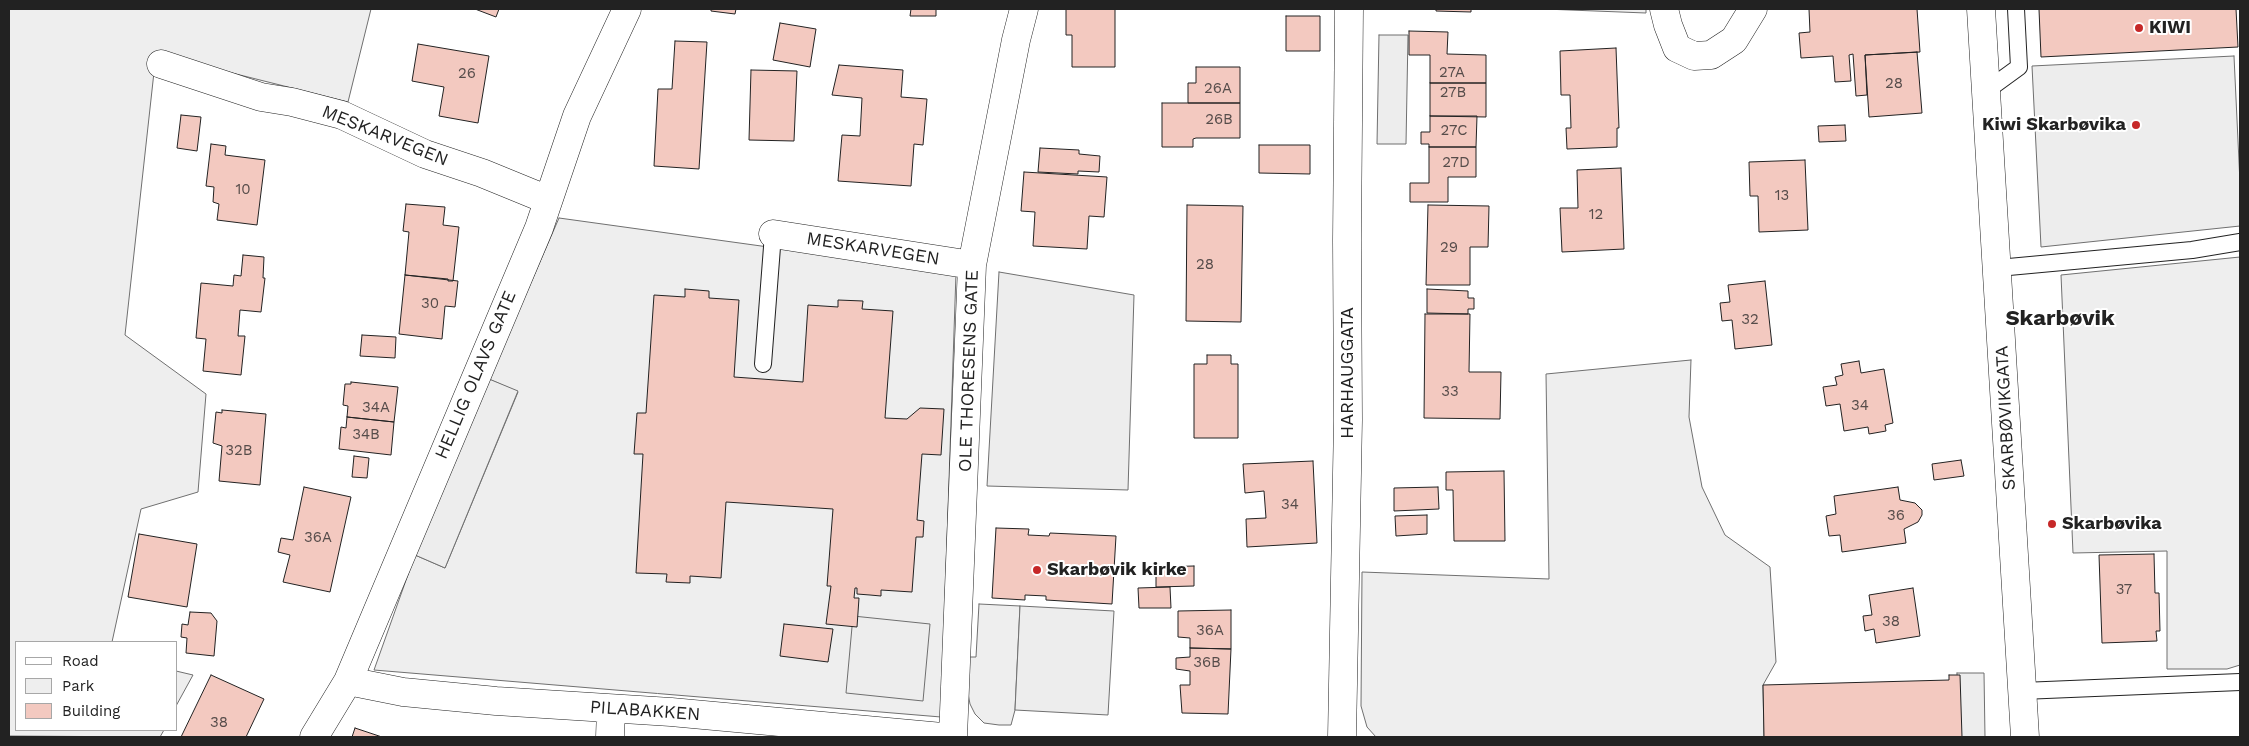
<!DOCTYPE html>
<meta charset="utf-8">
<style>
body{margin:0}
#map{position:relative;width:2249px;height:746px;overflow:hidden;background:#fff;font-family:"Work Sans",sans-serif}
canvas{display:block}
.frame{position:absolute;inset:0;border:10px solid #222;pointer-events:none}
.legend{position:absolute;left:15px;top:641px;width:162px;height:90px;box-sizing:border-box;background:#fff;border:1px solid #a7a7a7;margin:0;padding:6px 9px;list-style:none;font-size:15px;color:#222}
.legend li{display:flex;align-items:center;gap:10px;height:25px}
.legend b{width:25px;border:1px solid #a7a7a7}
</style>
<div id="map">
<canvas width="2249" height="746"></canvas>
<div class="frame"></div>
<ul class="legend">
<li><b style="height:6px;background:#fff"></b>Road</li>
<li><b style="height:14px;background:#eee"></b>Park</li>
<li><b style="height:14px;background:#f3c9c0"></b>Building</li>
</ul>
</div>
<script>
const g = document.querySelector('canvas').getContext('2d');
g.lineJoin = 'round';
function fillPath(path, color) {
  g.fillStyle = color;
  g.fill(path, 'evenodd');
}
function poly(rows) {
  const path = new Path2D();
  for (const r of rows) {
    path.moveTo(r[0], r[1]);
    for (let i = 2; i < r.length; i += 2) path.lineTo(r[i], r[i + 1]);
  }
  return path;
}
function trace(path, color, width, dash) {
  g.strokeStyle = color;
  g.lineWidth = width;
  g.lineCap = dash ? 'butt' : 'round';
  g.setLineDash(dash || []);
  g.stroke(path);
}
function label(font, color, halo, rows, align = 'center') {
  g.font = font + ' "Work Sans",sans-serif';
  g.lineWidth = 4;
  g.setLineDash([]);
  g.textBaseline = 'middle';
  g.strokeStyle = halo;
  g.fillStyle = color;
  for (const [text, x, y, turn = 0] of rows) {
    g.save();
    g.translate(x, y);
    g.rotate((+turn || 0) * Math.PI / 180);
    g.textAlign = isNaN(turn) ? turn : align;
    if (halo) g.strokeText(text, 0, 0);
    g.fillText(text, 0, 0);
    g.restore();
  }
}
const green = poly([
 [9,9,371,9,348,102,156,54,125,335,206,394,198,492,141,509,112,642,16,642,16,730,164,730,160,737,9,736,9,9],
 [1544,9,1646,9,1646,13,1544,9],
 [559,218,956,273,941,717,374,670,415,555,445,568,518,392,489,379,559,218],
 [2240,257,2240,665,2227,669,2167,669,2167,551,2073,553,2061,275,2240,257],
 [1691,360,1689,417,1702,487,1725,535,1770,567,1776,662,1763,685,1764,737,1376,737,1367,727,1361,706,1362,572,1549,579,1546,374,1691,360],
 [979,604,1020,606,1015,710,1011,725,999,725,984,723,975,714,970,704,967,688,968,657,976,657,979,604],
 [176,671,193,675,176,706,176,671]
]);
fillPath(green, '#eee');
trace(green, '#6f6f6f', 1);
const parking = poly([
 [1379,35,1408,35,1406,144,1377,144,1379,35],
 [2234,56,2240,183,2240,226,2041,247,2032,66,2234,56],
 [999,272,1134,295,1128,490,987,486,999,272],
 [489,379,518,391,445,568,415,555,489,379],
 [1020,606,1114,611,1108,715,1015,710,1020,606],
 [853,616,930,624,923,701,846,693,853,616],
 [1957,673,1984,673,1985,737,1958,737,1957,673]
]);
fillPath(parking, '#ededed');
trace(parking, '#6f6f6f', 1);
const building = poly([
 [475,9,499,9,496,17,475,9],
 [711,9,736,9,735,14,711,11,711,9],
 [911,9,936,9,936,16,910,16,911,9],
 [1066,9,1115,9,1115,67,1072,67,1072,35,1066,35,1066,9],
 [1436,9,1471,9,1471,12,1436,11,1436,9],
 [1809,9,1917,9,1920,52,1865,55,1867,95,1856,96,1853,54,1849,55,1851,81,1835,82,1833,56,1801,58,1799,33,1810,32,1809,9],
 [2039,9,2236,9,2238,47,2041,57,2039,9],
 [1286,16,1320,16,1320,51,1286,51,1286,16],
 [780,23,816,29,810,67,773,60,780,23],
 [1409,31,1448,32,1447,54,1486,55,1486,83,1430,83,1430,55,1409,55,1409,31],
 [675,41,707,42,699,169,654,166,658,89,672,89,675,41],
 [418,44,489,56,478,123,439,116,444,87,412,81,418,44],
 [1616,48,1619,128,1617,128,1617,147,1567,149,1566,128,1571,128,1570,95,1561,95,1560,51,1616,48],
 [1917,52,1922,113,1869,117,1865,55,1917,52],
 [839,65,903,70,901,97,927,99,923,145,914,144,911,186,838,181,842,135,860,136,862,98,832,95,839,65],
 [1196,67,1240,67,1240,103,1188,103,1188,83,1196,83,1196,67],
 [751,70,797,71,794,141,749,140,751,70],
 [1430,83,1486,83,1486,117,1430,116,1430,83],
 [1162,103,1240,103,1240,138,1196,138,1193,139,1193,147,1162,147,1162,103],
 [181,115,201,117,197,151,177,148,181,115],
 [1430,116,1477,116,1476,147,1429,147,1429,144,1421,144,1421,132,1430,132,1430,116],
 [1845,125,1846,141,1819,142,1818,126,1845,125],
 [211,144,226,146,225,155,265,160,257,225,217,220,219,204,213,202,214,187,206,186,211,144],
 [1259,145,1310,145,1310,174,1259,173,1259,145],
 [1429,147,1476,147,1476,177,1448,177,1448,202,1410,202,1410,183,1429,183,1429,147],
 [1040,148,1079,150,1079,154,1100,156,1099,172,1078,171,1078,174,1038,172,1040,148],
 [1805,160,1808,230,1759,232,1758,196,1750,196,1749,162,1805,160],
 [1621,168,1624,249,1562,252,1560,208,1578,208,1577,170,1621,168],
 [1024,172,1107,177,1104,217,1089,216,1087,249,1033,246,1035,212,1021,211,1024,172],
 [406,204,445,207,443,225,459,227,453,281,448,281,448,279,405,275,409,232,403,231,406,204],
 [1187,205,1243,206,1241,322,1186,321,1187,205],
 [1428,205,1489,206,1488,247,1470,247,1470,285,1426,285,1428,205],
 [243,255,264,257,263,278,265,278,261,312,240,310,238,336,245,336,241,375,203,371,206,339,196,338,201,283,233,286,234,275,241,276,243,255],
 [405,275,458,281,455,307,445,306,442,339,399,334,405,275],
 [1765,281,1772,345,1735,349,1732,320,1722,321,1720,303,1730,302,1728,285,1765,281],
 [685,289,709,291,709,298,739,300,734,377,803,382,808,305,838,307,838,300,863,301,862,309,893,311,885,418,907,419,920,408,944,409,941,455,922,454,917,520,924,521,923,537,916,537,912,592,881,590,881,596,870,595,857,594,857,588,855,588,854,598,859,598,857,627,826,624,831,586,827,586,833,509,726,502,721,578,690,576,690,583,666,582,667,574,636,573,643,454,634,454,637,413,646,413,654,295,685,297,685,289],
 [1427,289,1468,291,1468,298,1474,298,1474,309,1468,309,1468,314,1427,313,1427,289],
 [1425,314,1470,314,1469,372,1501,372,1500,419,1424,418,1425,314],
 [362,335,396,337,395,358,360,356,362,335],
 [1207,355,1231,355,1231,364,1238,364,1238,438,1194,438,1194,364,1207,364,1207,355],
 [1859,361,1861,373,1884,369,1893,423,1885,425,1886,431,1869,434,1868,427,1844,431,1840,404,1826,406,1823,387,1837,385,1835,377,1843,375,1841,364,1859,361],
 [351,382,398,387,394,422,347,417,348,406,343,405,345,384,351,384,351,382],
 [222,410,266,414,260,485,219,481,222,446,213,443,216,412,222,413,222,410],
 [347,417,394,422,391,455,339,449,341,427,346,428,347,417],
 [354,456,369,458,367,478,352,477,354,456],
 [1961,460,1964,476,1934,480,1932,464,1961,460],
 [1313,461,1317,543,1247,547,1246,519,1266,518,1264,491,1245,493,1243,464,1313,461],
 [1504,471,1505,541,1454,541,1453,490,1446,490,1446,472,1504,471],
 [304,487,351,497,330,592,283,582,290,555,278,552,281,538,293,540,304,487],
 [1438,487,1439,509,1394,511,1394,488,1438,487],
 [1898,487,1900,500,1915,503,1922,510,1922,515,1918,522,1904,529,1906,543,1842,552,1840,535,1829,536,1826,516,1836,514,1834,496,1898,487],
 [1427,515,1427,534,1396,536,1395,516,1427,515],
 [996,528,1029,529,1028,535,1049,536,1050,533,1116,536,1112,604,1046,600,1046,596,1025,595,1025,600,992,598,996,528],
 [139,534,197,544,187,607,128,597,139,534],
 [2154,554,2155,593,2159,593,2160,631,2156,631,2157,641,2102,643,2099,555,2154,554],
 [1194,566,1194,586,1156,587,1156,567,1194,566],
 [1170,587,1171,608,1139,608,1138,588,1170,587],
 [1913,588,1920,636,1876,643,1874,629,1865,631,1863,616,1872,615,1869,595,1913,588],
 [1231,610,1231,649,1190,648,1190,638,1178,637,1178,611,1231,610],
 [190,612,211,613,217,621,214,656,186,653,187,638,181,637,182,624,188,625,190,612],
 [784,624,833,629,828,662,780,656,784,624],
 [1190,648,1231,649,1228,714,1182,713,1180,685,1190,685,1190,671,1176,669,1176,658,1190,657,1190,648],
 [211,675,264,699,246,737,181,737,211,675],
 [1949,675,1960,675,1962,737,1764,737,1763,685,1949,680,1949,675],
 [355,728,382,737,352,737,355,728]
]);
fillPath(building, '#f3c9c0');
trace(building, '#222', 1);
const service = poly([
 [1986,91,2019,67,2016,9],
 [1998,268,2192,250,2240,242],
 [763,364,773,234],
 [2022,691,2240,682]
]);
const minor = poly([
 [1664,9,1668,25,1677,48,1694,56,1711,55,1734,40,1753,9],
 [161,64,261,97,292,102,342,115,425,154,482,173,548,200],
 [773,234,972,265],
 [348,681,403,692,496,701,671,712,942,737],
 [314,737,348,681,539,228,577,116,627,9],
 [610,737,611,709],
 [953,737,972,265,1016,40,1024,9],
 [1342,737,1348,420,1347,240,1349,9]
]);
const secondary = poly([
 [1981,9,2025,737]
]);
trace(service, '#222', 18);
trace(minor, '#222', 29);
trace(secondary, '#222', 29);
trace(service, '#fff', 16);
trace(minor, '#fff', 28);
trace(secondary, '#fff', 28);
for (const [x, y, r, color] of [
 [2139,28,5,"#c62828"],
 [2136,125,5,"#c62828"],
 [2052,524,5,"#c62828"],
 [1037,570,5,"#c62828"]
]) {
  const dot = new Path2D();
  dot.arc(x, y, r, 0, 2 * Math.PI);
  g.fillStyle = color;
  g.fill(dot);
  trace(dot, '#fff', 2);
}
label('15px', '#564c4a', null, [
 ["27A",1452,73],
 ["26",467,74],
 ["28",1894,84],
 ["26A",1218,89],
 ["27B",1453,93],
 ["26B",1219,120],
 ["27C",1454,131],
 ["27D",1456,163],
 ["10",243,190],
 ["13",1782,196],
 ["12",1596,215],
 ["29",1449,248],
 ["28",1205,265],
 ["30",430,304],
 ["32",1750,320],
 ["33",1450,392],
 ["34",1860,406],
 ["34A",376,408],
 ["34B",366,435],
 ["32B",239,451],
 ["34",1290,505],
 ["36",1896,516],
 ["36A",318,538],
 ["37",2124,590],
 ["38",1891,622],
 ["36A",1210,631],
 ["36B",1207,663],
 ["38",219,723]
]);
label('bold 18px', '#222', '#fff', [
 ["KIWI",2149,28],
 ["Kiwi Skarbøvika",2126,125,"right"],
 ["Skarbøvika",2062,524],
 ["Skarbøvik kirke",1047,570]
], 'left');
label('18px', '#222', '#fff', [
 ["MESKARVEGEN",385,136,22],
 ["MESKARVEGEN",873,249,9],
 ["OLE THORESENS GATE",969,371,-88],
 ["HARHAUGGATA",1348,373,-90],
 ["HELLIG OLAVS GATE",476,375,-67],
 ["SKARBØVIKGATA",2006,418,-93],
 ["PILABAKKEN",645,711,4]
]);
label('bold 22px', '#222', '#fff', [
 ["Skarbøvik",2060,319]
]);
</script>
